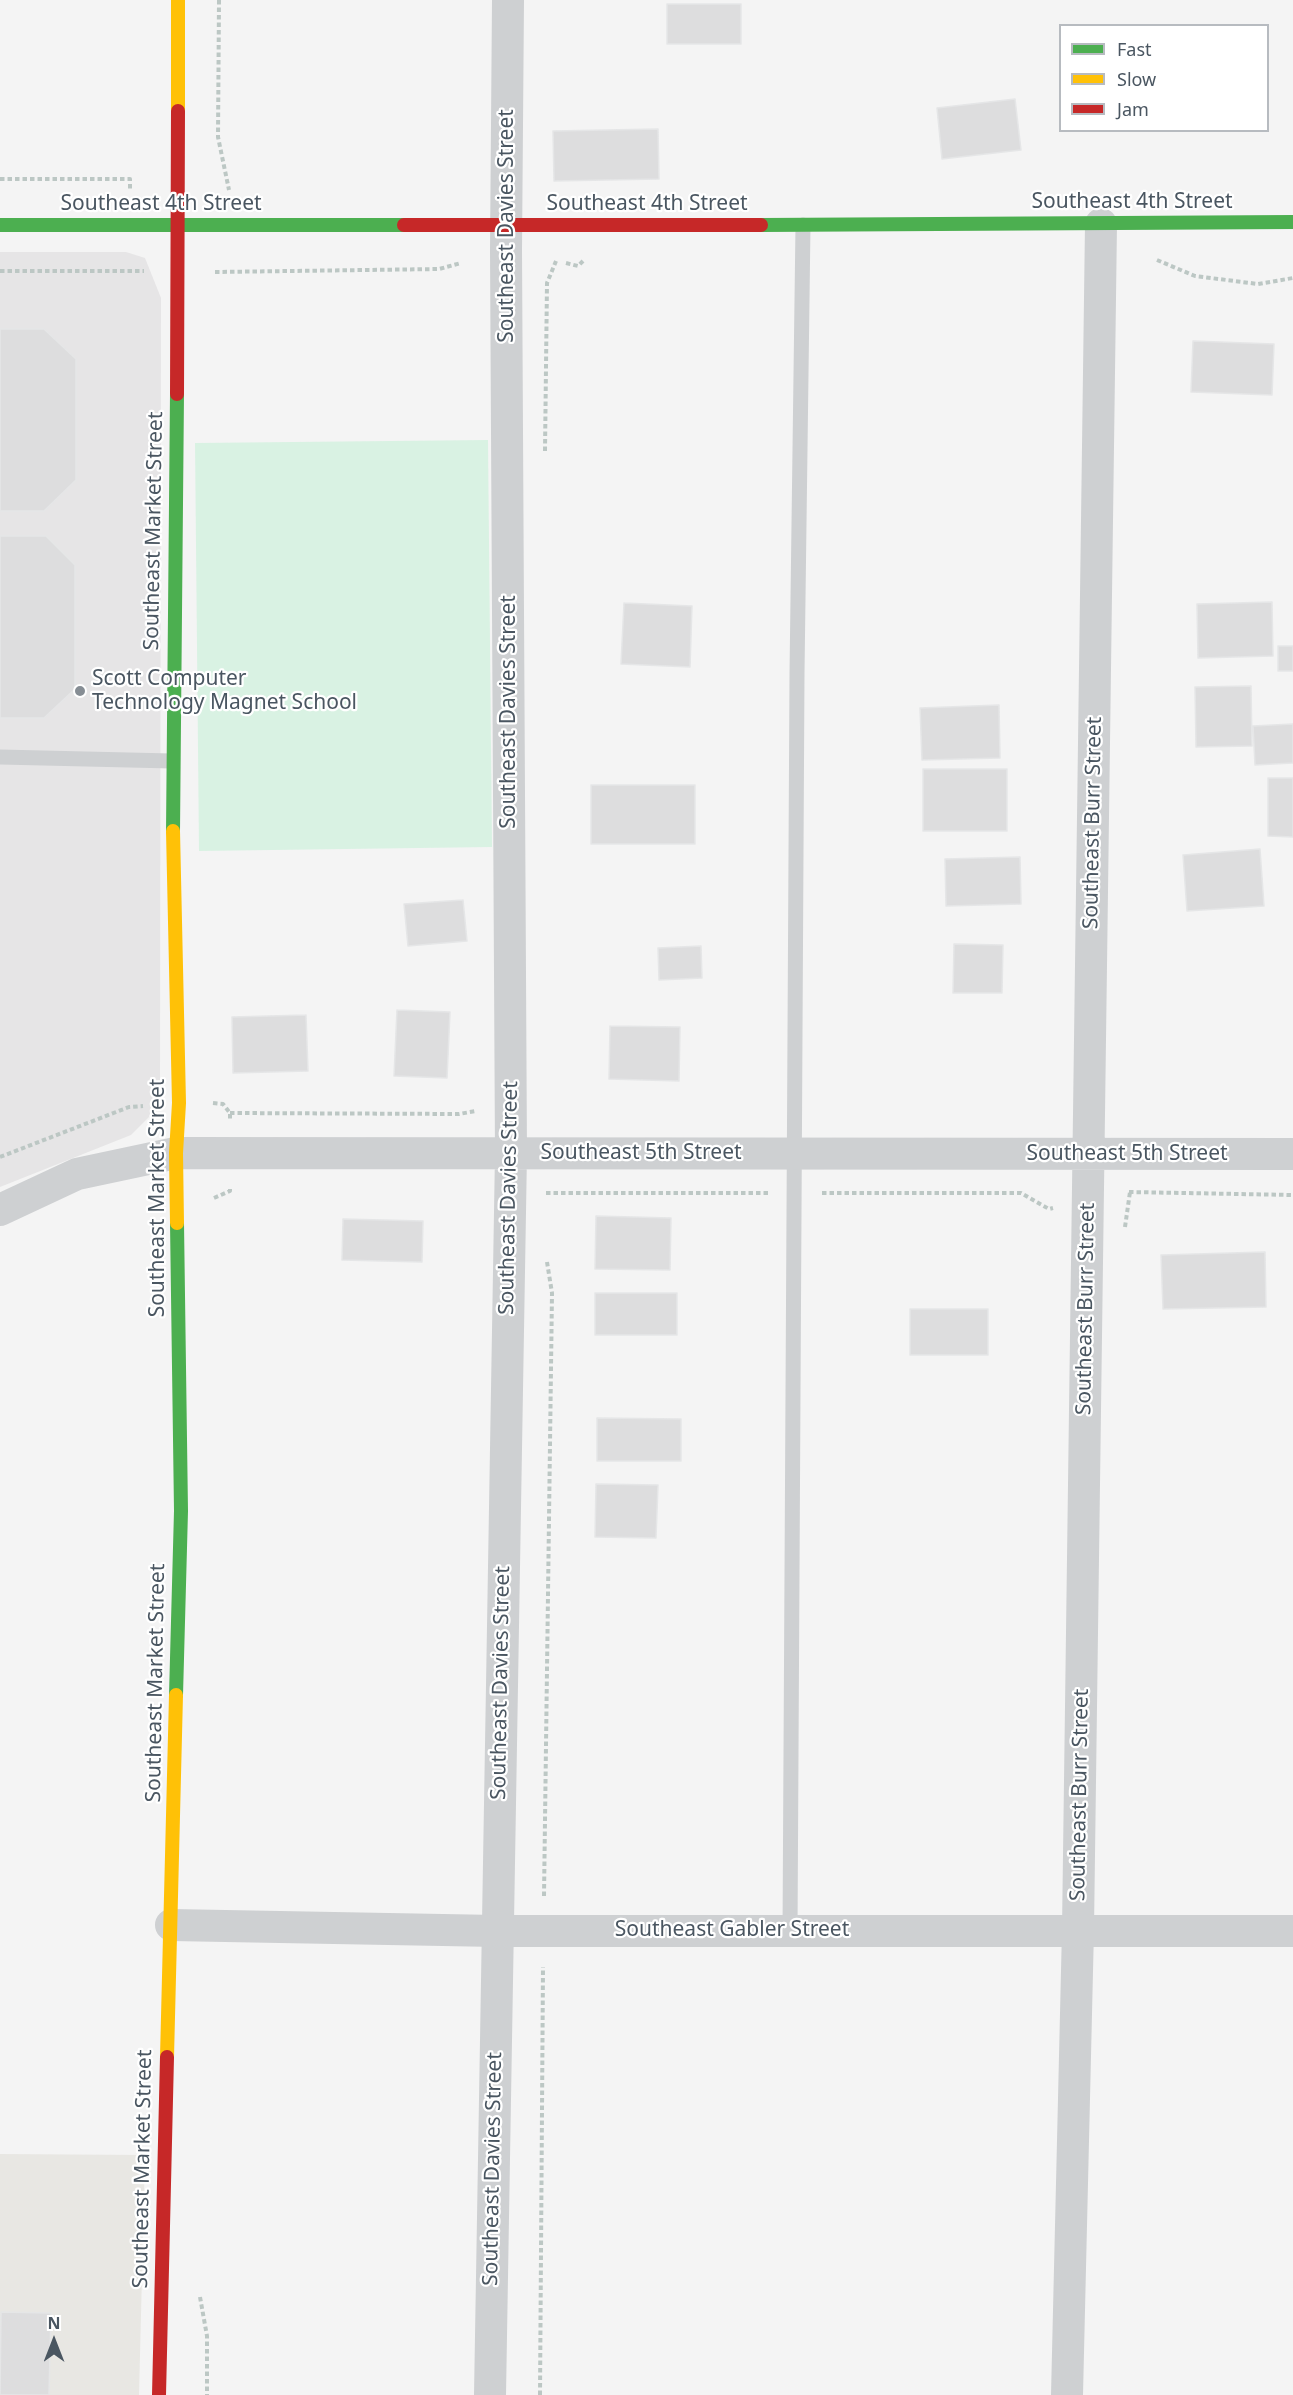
<!DOCTYPE html>
<style>
body{margin:0}
#map{position:relative;width:1293px;height:2395px;overflow:hidden;background:#f4f4f4;font-family:"Noto Sans",sans-serif}
canvas{display:block}
.legend{position:absolute;left:1059px;top:24px;width:210px;height:108px;box-sizing:border-box;background:#fff;border:2px solid #b7bbc0;margin:0;padding:8px 10px;list-style:none;font-size:18px;color:#4a5661}
.legend li{display:flex;align-items:center;gap:12px;height:30px}
.legend b{width:30px;border:2px solid #b7bbc0}
.north{position:absolute;left:24px;top:2311px;width:60px;height:60px;-webkit-text-stroke:4px #fff;paint-order:stroke;rotate:0deg;font-size:16px;font-weight:700;line-height:24px;text-align:center;color:#4a5661}
.north::after{content:'';display:block;margin:auto;width:21px;height:27px;background:#4a5661;clip-path:polygon(50% 0,100% 100%,50% 72%,0 100%)}
</style>
<div id="map">
<canvas width="1293" height="2395"></canvas>
<ul class="legend">
<li><b style="height:8px;background:#4caf50"></b>Fast</li>
<li><b style="height:8px;background:#ffc107"></b>Slow</li>
<li><b style="height:8px;background:#c62828"></b>Jam</li>
</ul>
<div class="north">N</div>
</div>
<script>
const g = document.querySelector('canvas').getContext('2d');
g.lineJoin = 'round';
function fillPath(path, color) {
  g.fillStyle = color;
  g.fill(path, 'evenodd');
}
function poly(rows) {
  const path = new Path2D();
  for (const r of rows) {
    path.moveTo(r[0], r[1]);
    for (let i = 2; i < r.length; i += 2) path.lineTo(r[i], r[i + 1]);
  }
  return path;
}
function trace(path, color, width, dash) {
  g.strokeStyle = color;
  g.lineWidth = width;
  g.lineCap = dash ? 'butt' : 'round';
  g.setLineDash(dash || []);
  g.stroke(path);
}
function label(font, color, halo, rows, align = 'center') {
  g.font = font + ' "Noto Sans",sans-serif';
  g.lineWidth = 4.5;
  g.setLineDash([]);
  g.textBaseline = 'middle';
  g.strokeStyle = halo;
  g.fillStyle = color;
  for (const [text, x, y, turn = 0] of rows) {
    g.save();
    g.translate(x, y);
    g.rotate((+turn || 0) * Math.PI / 180);
    g.textAlign = isNaN(turn) ? turn : align;
    if (halo) g.strokeText(text, 0, 0);
    g.fillText(text, 0, 0);
    g.restore();
  }
}
fillPath(poly([
 [0,2154,145,2155,139,2395,0,2395]
]), '#e8e7e3');
fillPath(poly([
 [0,252,126,252,145,258,161,298,160,1085,149,1117,131,1135,0,1187]
]), '#e6e5e6');
fillPath(poly([
 [488,440,492,847,199,851,195,443]
]), '#d9f2e3');
const building = poly([
 [667,4,741,4,741,44,667,44,667,4],
 [1015,99,1021,150,942,159,937,108,1015,99],
 [658,129,659,179,554,181,553,131,658,129],
 [0,329,44,329,76,359,76,480,44,511,0,511,0,329],
 [1193,341,1274,344,1272,395,1191,392,1193,341],
 [0,536,46,536,75,565,75,689,44,718,0,718,0,536],
 [1272,602,1273,656,1198,658,1197,604,1272,602],
 [624,603,692,606,690,667,621,664,624,603],
 [1278,646,1293,646,1293,671,1278,671,1278,646],
 [1251,686,1252,746,1196,747,1195,687,1251,686],
 [999,705,1000,758,922,760,920,708,999,705],
 [1293,724,1293,763,1255,765,1253,726,1293,724],
 [923,769,1007,769,1007,831,923,831,923,769],
 [1268,778,1293,778,1293,837,1268,836,1268,778],
 [591,785,695,785,695,844,591,844,591,785],
 [1260,849,1264,906,1187,911,1183,855,1260,849],
 [1020,857,1021,904,946,906,945,859,1020,857],
 [463,900,467,941,408,946,404,904,463,900],
 [954,944,1003,945,1002,993,953,993,954,944],
 [701,946,702,978,659,980,658,948,701,946],
 [397,1010,450,1012,447,1078,394,1076,397,1010],
 [306,1015,308,1071,233,1073,232,1017,306,1015],
 [610,1026,680,1027,679,1081,609,1079,610,1026],
 [596,1216,671,1218,670,1270,595,1269,596,1216],
 [343,1219,423,1221,422,1262,342,1260,343,1219],
 [1265,1252,1266,1307,1163,1309,1161,1255,1265,1252],
 [595,1293,677,1293,677,1335,595,1335,595,1293],
 [910,1309,988,1309,988,1355,910,1355,910,1309],
 [597,1418,681,1419,681,1461,597,1461,597,1418],
 [596,1484,658,1485,656,1538,595,1537,596,1484],
 [1,2312,51,2313,49,2395,0,2395,1,2312]
]);
fillPath(building, '#ddddde');
trace(building, '#e5e6e7', 1.5);
trace(poly([
 [219,0,218,137,229,190],
 [0,179,130,179,130,189],
 [1157,260,1195,276,1258,284,1293,278],
 [566,263,578,266,583,261],
 [0,271,144,271],
 [215,272,439,269,461,263],
 [545,451,547,283,556,261],
 [213,1103,223,1104,230,1113,230,1120],
 [230,1113,459,1114,476,1111],
 [0,1157,129,1107,143,1106],
 [1129,1192,1293,1195],
 [546,1193,769,1193],
 [822,1193,1021,1193,1049,1209,1053,1208],
 [214,1198,230,1191,230,1187],
 [1125,1227,1130,1192],
 [544,1896,552,1293,547,1262],
 [200,2297,207,2336,207,2395],
 [540,2395,543,1967]
]), '#bcc7c4', 4, [4.5, 3]);
trace(poly([
 [0,757,172,761],
 [790,1930,797,673,803,225]
]), '#ced0d2', 15);
trace(poly([
 [0,1210,77,1174,176,1153,1293,1154],
 [171,1925,497,1931,1293,1931],
 [490,2395,511,1153,506,250,508,0],
 [1067,2395,1078,1929,1101,224]
]), '#ced0d2', 32);
trace(poly([
 [0,225,404,225],
 [761,225,1293,222],
 [173,831,177,394],
 [176,1695,181,1511,177,1223]
]), '#4caf50', 14);
trace(poly([
 [178,0,178,111],
 [173,831,179,1103,176,1153,177,1223],
 [167,2057,176,1695]
]), '#ffc107', 14);
trace(poly([
 [404,225,761,225],
 [177,394,178,111],
 [159,2395,167,2057]
]), '#c62828', 14);
for (const [x, y, r, color] of [
 [80,691,6,"#868d94"]
]) {
  const dot = new Path2D();
  dot.arc(x, y, r, 0, 2 * Math.PI);
  g.fillStyle = color;
  g.fill(dot);
  trace(dot, '#fff', 2);
}
label('21px', '#4a5661', '#fff', [
 ["Southeast 4th Street",1132,202],
 ["Southeast 4th Street",161,204],
 ["Southeast 4th Street",647,204],
 ["Southeast Davies Street",507,226,-90],
 ["Southeast Market Street",154,531,-89],
 ["Southeast Davies Street",509,712,-90],
 ["Southeast Burr Street",1093,823,-89],
 ["Southeast 5th Street",641,1153],
 ["Southeast 5th Street",1127,1154],
 ["Southeast Market Street",158,1198,-90],
 ["Southeast Davies Street",509,1198,-89],
 ["Southeast Burr Street",1086,1309,-89],
 ["Southeast Market Street",156,1683,-89],
 ["Southeast Davies Street",501,1683,-89],
 ["Southeast Burr Street",1080,1795,-89],
 ["Southeast Gabler Street",732,1930],
 ["Southeast Market Street",143,2169,-89],
 ["Southeast Davies Street",493,2169,-89]
]);
label('21px', '#4a5661', '#fff', [
 ["Scott Computer",92,679],
 ["Technology Magnet School",92,703]
], 'left');
</script>
